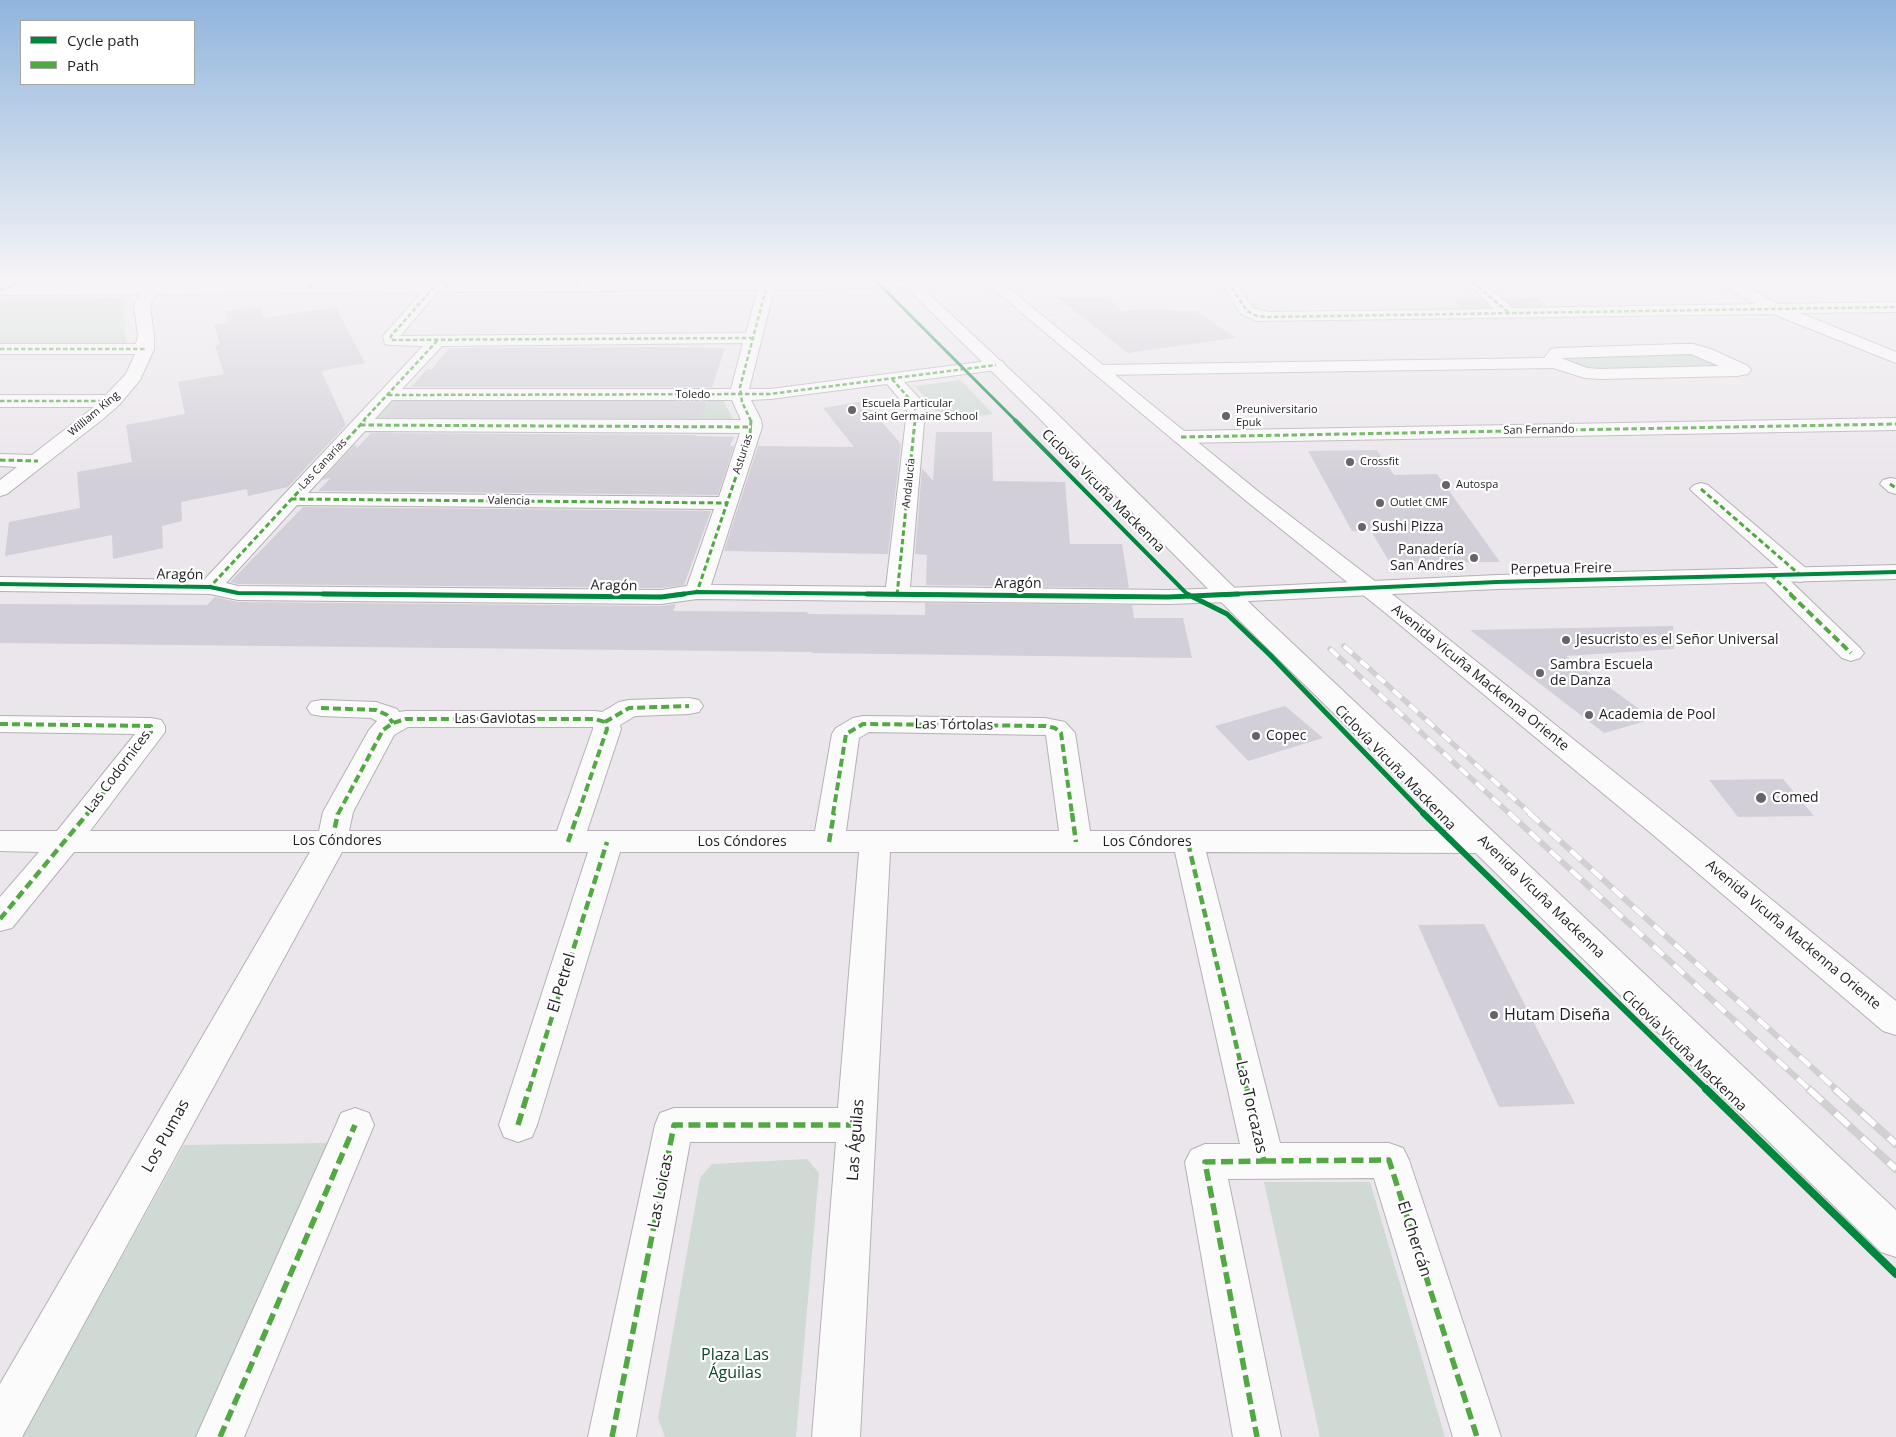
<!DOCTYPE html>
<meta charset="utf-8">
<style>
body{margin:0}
#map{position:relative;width:1896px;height:1437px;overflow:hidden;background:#ebe6ec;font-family:"Open Sans",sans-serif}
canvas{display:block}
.legend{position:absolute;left:20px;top:20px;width:175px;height:65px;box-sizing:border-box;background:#fff;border:1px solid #a6a5a6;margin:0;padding:6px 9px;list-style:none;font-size:15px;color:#201d20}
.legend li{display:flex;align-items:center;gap:10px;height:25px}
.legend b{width:25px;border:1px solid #a6a5a6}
</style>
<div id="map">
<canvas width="1896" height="1437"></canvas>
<ul class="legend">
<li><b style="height:6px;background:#00873e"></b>Cycle path</li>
<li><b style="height:6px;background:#52a943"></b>Path</li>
</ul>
</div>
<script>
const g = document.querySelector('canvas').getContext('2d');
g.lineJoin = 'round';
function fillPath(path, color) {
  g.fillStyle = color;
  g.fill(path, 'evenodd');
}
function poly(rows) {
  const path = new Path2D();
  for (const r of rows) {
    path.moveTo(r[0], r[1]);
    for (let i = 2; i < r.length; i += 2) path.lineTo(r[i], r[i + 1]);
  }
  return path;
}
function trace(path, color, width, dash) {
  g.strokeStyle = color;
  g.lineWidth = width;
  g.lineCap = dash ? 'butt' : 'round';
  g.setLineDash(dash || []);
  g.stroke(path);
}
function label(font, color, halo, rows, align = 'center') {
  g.font = font + ' "Open Sans",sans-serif';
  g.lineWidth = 4.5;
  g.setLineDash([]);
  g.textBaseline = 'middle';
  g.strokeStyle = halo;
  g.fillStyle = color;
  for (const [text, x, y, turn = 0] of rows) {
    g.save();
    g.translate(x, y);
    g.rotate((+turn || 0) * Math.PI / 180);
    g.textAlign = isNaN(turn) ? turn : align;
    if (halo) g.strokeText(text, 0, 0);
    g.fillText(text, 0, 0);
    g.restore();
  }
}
fillPath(poly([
 [123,298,126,343,0,344,0,302,4,299],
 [1538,298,1553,311,1465,312,1452,299],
 [1687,352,1718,363,1723,369,1593,370,1562,361,1567,356],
 [961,380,993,414,944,421,915,386],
 [393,398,722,399,735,422,371,421],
 [330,1143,199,1437,22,1437,184,1145],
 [807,1159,819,1173,796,1437,665,1437,658,1418,700,1178,712,1164],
 [1264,1182,1370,1182,1445,1437,1320,1437]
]), '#cedad3');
fillPath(poly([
 [1109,297,1120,311,1143,309,1196,311,1236,338,1128,353,1058,298],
 [260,306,264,318,336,307,365,363,321,371,346,425,288,487,248,496,247,489,181,502,182,521,162,526,163,548,113,559,112,535,5,556,9,522,80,508,77,472,132,462,126,425,185,414,178,382,224,374,215,345,220,344,214,325,229,323,226,311],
 [657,347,725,348,712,387,411,387,427,369,432,369,449,348],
 [864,401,901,444,888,554,724,551,758,446,854,447,823,408],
 [398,402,707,402,701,418,385,417],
 [936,432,992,432,993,481,1065,482,1070,544,1122,544,1129,588,926,585,927,555,915,554,922,468,933,481],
 [371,433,696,435,695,436,734,437,730,446,734,446,718,495,318,491,331,478,322,480,355,444,357,448],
 [1377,450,1394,475,1437,474,1500,562,1390,563,1371,531,1352,531,1308,451],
 [303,507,711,511,684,585,661,588,238,584,230,582],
 [215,597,238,602,661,606,676,604,673,611,808,612,807,614,925,615,925,603,1132,605,1134,618,1183,618,1192,658,812,653,812,652,0,643,0,604,207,605],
 [1673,626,1674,649,1566,656,1653,719,1604,733,1470,630],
 [1285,706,1323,738,1248,761,1215,726],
 [1783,779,1814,816,1738,817,1709,780],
 [1484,924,1575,1104,1499,1107,1418,925]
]), '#d2cfd8');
const minor = poly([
 [8,282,29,282,26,285,0,295,0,285,8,282],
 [434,282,439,284,442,287,400,336,746,333,759,285,762,282,772,282,775,285,749,389,770,389,996,360,1002,361,1005,365,1002,369,996,370,904,382,920,399,925,411,910,587,1168,590,1228,588,1236,590,1240,595,1236,600,1228,602,1168,604,697,599,661,604,238,600,210,594,0,591,0,577,204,580,423,346,391,345,385,344,383,336,429,284,434,282],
 [743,343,731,389,402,389,442,346,743,343],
 [887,384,904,404,907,411,886,587,711,585,762,427,761,420,751,400,770,399,887,384],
 [392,400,732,400,741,420,375,419,392,400],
 [365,431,740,433,719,497,308,493,365,431],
 [297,505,714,509,687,586,661,590,238,586,226,583,297,505],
 [1221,282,1235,282,1253,308,1268,312,1494,309,1466,282,1482,282,1513,308,1755,304,1722,285,1719,282,1738,282,1778,304,1896,302,1896,312,1800,313,1896,352,1896,363,1773,314,1257,321,1241,314,1221,282],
 [155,284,160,286,163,289,154,297,150,305,154,336,154,349,140,380,119,405,103,419,7,494,0,496,0,480,17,467,0,466,0,454,32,455,94,407,0,407,0,395,106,395,126,374,135,354,0,354,0,344,136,344,138,336,134,305,143,291,155,284],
 [1681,344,1693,344,1711,349,1748,366,1751,370,1748,374,1737,376,1600,379,1585,378,1553,368,1101,375,1095,374,1092,370,1095,366,1101,365,1544,358,1551,349,1557,348,1681,344],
 [1691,354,1719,366,1600,369,1587,368,1561,358,1691,354],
 [1896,418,1896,430,1181,443,1174,441,1171,437,1174,433,1181,431,1896,418],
 [1890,478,1896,479,1896,494,1889,492,1880,484,1883,480,1890,478],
 [1701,483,1708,485,1808,570,1812,575,1808,580,1800,582,1792,580,1694,493,1690,489,1694,485,1701,483],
 [1771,568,1779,570,1860,648,1864,653,1860,658,1851,661,1842,658,1763,580,1759,575,1763,570,1771,568],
 [689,698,699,700,703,706,699,712,689,714,635,716,620,725,621,729,587,831,815,831,832,734,836,728,853,718,863,716,1045,718,1065,722,1075,733,1090,831,1484,831,1495,835,1499,842,1495,849,1484,853,1206,852,1280,1143,1389,1143,1403,1148,1409,1160,1501,1437,1453,1437,1374,1178,1228,1179,1281,1437,1233,1437,1185,1162,1191,1150,1205,1144,1240,1144,1175,852,890,852,860,1437,812,1437,836,1142,690,1142,636,1437,588,1437,655,1125,660,1113,674,1108,838,1108,859,852,620,852,537,1125,532,1137,518,1142,504,1137,499,1125,588,852,342,852,22,1437,0,1437,0,1384,310,852,74,852,12,928,0,931,0,897,39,852,0,851,0,831,57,831,135,734,0,732,0,716,151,718,161,720,165,726,165,732,90,831,319,831,323,812,369,730,377,721,371,718,321,716,311,714,307,708,311,702,321,700,376,702,397,709,399,712,406,711,595,711,602,712,619,702,629,700,689,698],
 [408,727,593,727,593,729,557,831,349,831,353,812,394,735,408,727],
 [869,732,1046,735,1059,831,846,831,859,738,869,732],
 [355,1108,369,1113,374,1125,244,1437,196,1437,336,1125,341,1113,355,1108]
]);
const tertiary = poly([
 [1896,565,1896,579,1497,589,1228,602,1220,600,1216,595,1220,590,1228,588,1497,575,1896,565]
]);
const secondary = poly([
 [577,282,917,282,914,285,909,287,767,290,0,295,0,285,577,282]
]);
const primary = poly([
 [901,282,916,282,1050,407,1257,610,1896,1210,1896,1257,1881,1252,1239,620,1036,415,901,282],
 [985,282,1001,282,1259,492,1406,605,1674,820,1896,1001,1896,1035,1883,1031,1652,834,1388,615,1245,500,985,282]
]);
trace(minor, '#b5b1b5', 2);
trace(tertiary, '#b5b1b5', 2);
trace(secondary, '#b5b1b5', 2);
trace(primary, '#b5b1b5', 2);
fillPath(minor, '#fcfbfc');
fillPath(tertiary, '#fcfbfc');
fillPath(secondary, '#fcfbfc');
fillPath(primary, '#fcfbfc');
const railFar2 = poly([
 [1344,646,1531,814],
 [1330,649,1510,814]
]);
const railFar1 = poly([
 [1509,813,1810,1090],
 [1529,813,1837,1090]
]);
const rail = poly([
 [1809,1089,1896,1169],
 [1835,1089,1896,1144]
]);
trace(railFar2, '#d1d0d1', 5.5);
trace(railFar1, '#d1d0d1', 6);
trace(rail, '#d1d0d1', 8);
trace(railFar2, '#fff', 4, [11]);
trace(railFar1, '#fff', 4.5, [14]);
trace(rail, '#fff', 5.5, [18]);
trace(poly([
 [1228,282,1247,311,1257,316,1268,317,1896,307],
 [1473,282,1509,313],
 [703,285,705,282],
 [434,287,391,336,391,340,753,338],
 [445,287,450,282],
 [575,287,578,282],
 [309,288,316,282],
 [0,290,21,282],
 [0,349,145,349],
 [892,379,913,403,916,411,915,421],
 [388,395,770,394,996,365],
 [0,401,112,401],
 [363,421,437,341],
 [751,421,742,402,740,387,767,285]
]), '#52a943', 2.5, [4.5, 2.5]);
trace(poly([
 [360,425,752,427],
 [1181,437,1896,424],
 [0,460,38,461],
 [1890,484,1896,488],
 [1701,489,1800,575],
 [291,499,727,503],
 [1771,575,1792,595],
 [213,588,210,587,365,420],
 [694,593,697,592,750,435,751,420],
 [897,595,915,420]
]), '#52a943', 3, [5.5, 3]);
trace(poly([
 [1790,594,1851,653],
 [321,708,376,710,387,715,393,723],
 [605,722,629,708,689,706],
 [0,724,151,726,151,732,87,814],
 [338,814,383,730,393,723,406,719,595,719,605,722],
 [578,814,607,729,605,722],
 [833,814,846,734,863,724,1045,726,1055,728,1061,733,1072,814]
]), '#52a943', 4, [8, 4]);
trace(poly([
 [1072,813,1076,842],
 [332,841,338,813],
 [568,842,578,813],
 [829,842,834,813],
 [1188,843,1247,1090],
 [0,919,88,813],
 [529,1090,607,842]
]), '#52a943', 4.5, [9, 4.5]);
trace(poly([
 [1247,1089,1264,1161,1205,1162,1257,1437],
 [518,1125,529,1089],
 [1264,1161,1389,1160,1477,1437],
 [220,1437,355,1125],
 [612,1437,674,1125,857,1125]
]), '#52a943', 5.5, [12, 5.5]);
trace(poly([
 [877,282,1016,421]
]), '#00873e', 3);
trace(poly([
 [1015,420,1188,595],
 [0,584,210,587,238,593,455,595],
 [675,595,697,592,984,595],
 [1211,595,1497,582,1896,572]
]), '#00873e', 4);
trace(poly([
 [323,594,661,597,684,594],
 [867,594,1168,597,1238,594],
 [1187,594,1227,614,1270,655,1424,814]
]), '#00873e', 5);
trace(poly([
 [1423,813,1707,1090]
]), '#00873e', 6);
trace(poly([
 [1706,1089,1896,1274]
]), '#00873e', 8);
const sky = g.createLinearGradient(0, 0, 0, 483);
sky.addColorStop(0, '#90b5dd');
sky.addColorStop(0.58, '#f6f4f6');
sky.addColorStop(1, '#f6f4f600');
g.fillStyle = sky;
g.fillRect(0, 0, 1896, 483);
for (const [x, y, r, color] of [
 [852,410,5,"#676367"],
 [1226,416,5,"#676367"],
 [1350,462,5,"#676367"],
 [1446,485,5,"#676367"],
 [1380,503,5,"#676367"],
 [1362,527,5,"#676367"],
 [1474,558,5,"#676367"],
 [1566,640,5,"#676367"],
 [1540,673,5,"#676367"],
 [1589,715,5,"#676367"],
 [1256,736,5,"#676367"],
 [1761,798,6,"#676367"],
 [1494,1015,5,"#676367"]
]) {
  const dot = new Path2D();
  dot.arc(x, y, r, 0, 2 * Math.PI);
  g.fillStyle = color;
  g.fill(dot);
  trace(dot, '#fff', 2);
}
label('11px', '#201d20', '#fff', [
 ["Toledo",693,395],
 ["William King",94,414,-40],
 ["San Fernando",1539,430,-1],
 ["Asturias",743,454,-72],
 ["Las Canarias",323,464,-47],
 ["Andalucía",909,483,-84],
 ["Valencia",509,501,1]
]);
label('11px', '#201d20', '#fff', [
 ["Escuela Particular",862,404],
 ["Saint Germaine School",862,417],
 ["Preuniversitario",1236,410],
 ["Epuk",1236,423],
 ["Crossfit",1360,462],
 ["Autospa",1456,485],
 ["Outlet CMF",1390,503]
], 'left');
label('14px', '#201d20', '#fff', [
 ["Ciclovía Vicuña Mackenna",1103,491,45],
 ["Perpetua Freire",1561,569,-1],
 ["Aragón",180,575,1],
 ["Aragón",1018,584],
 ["Aragón",614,586,1],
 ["Avenida Vicuña Mackenna Oriente",1480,678,39],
 ["Las Gaviotas",495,719],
 ["Las Tórtolas",954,725,1],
 ["Ciclovía Vicuña Mackenna",1395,768,46],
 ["Las Codornices",118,772,-53],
 ["Los Cóndores",337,841],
 ["Los Cóndores",742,842],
 ["Los Cóndores",1147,842],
 ["Avenida Vicuña Mackenna",1541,897,44],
 ["Avenida Vicuña Mackenna Oriente",1793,935,40],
 ["Ciclovía Vicuña Mackenna",1684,1051,44]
]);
label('14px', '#201d20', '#fff', [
 ["Sushi Pizza",1372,527],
 ["Panadería",1464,550,"right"],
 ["San Andres",1464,566,"right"],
 ["Jesucristo es el Señor Universal",1576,640],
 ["Sambra Escuela",1550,665],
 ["de Danza",1550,681],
 ["Academia de Pool",1599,715],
 ["Copec",1266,736],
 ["Comed",1772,798]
], 'left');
label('16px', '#201d20', '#fff', [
 ["El Petrel",562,983,-73],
 ["Las Torcazas",1251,1107,77],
 ["Los Pumas",166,1136,-61],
 ["Las Águilas",856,1140,-86],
 ["Las Loicas",661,1191,-79],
 ["El Chercán",1414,1239,72]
]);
label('16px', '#201d20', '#fff', [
 ["Hutam Diseña",1504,1015]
], 'left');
label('16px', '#0f472b', '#fff', [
 ["Plaza Las",735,1355],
 ["Águilas",735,1373]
]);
</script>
